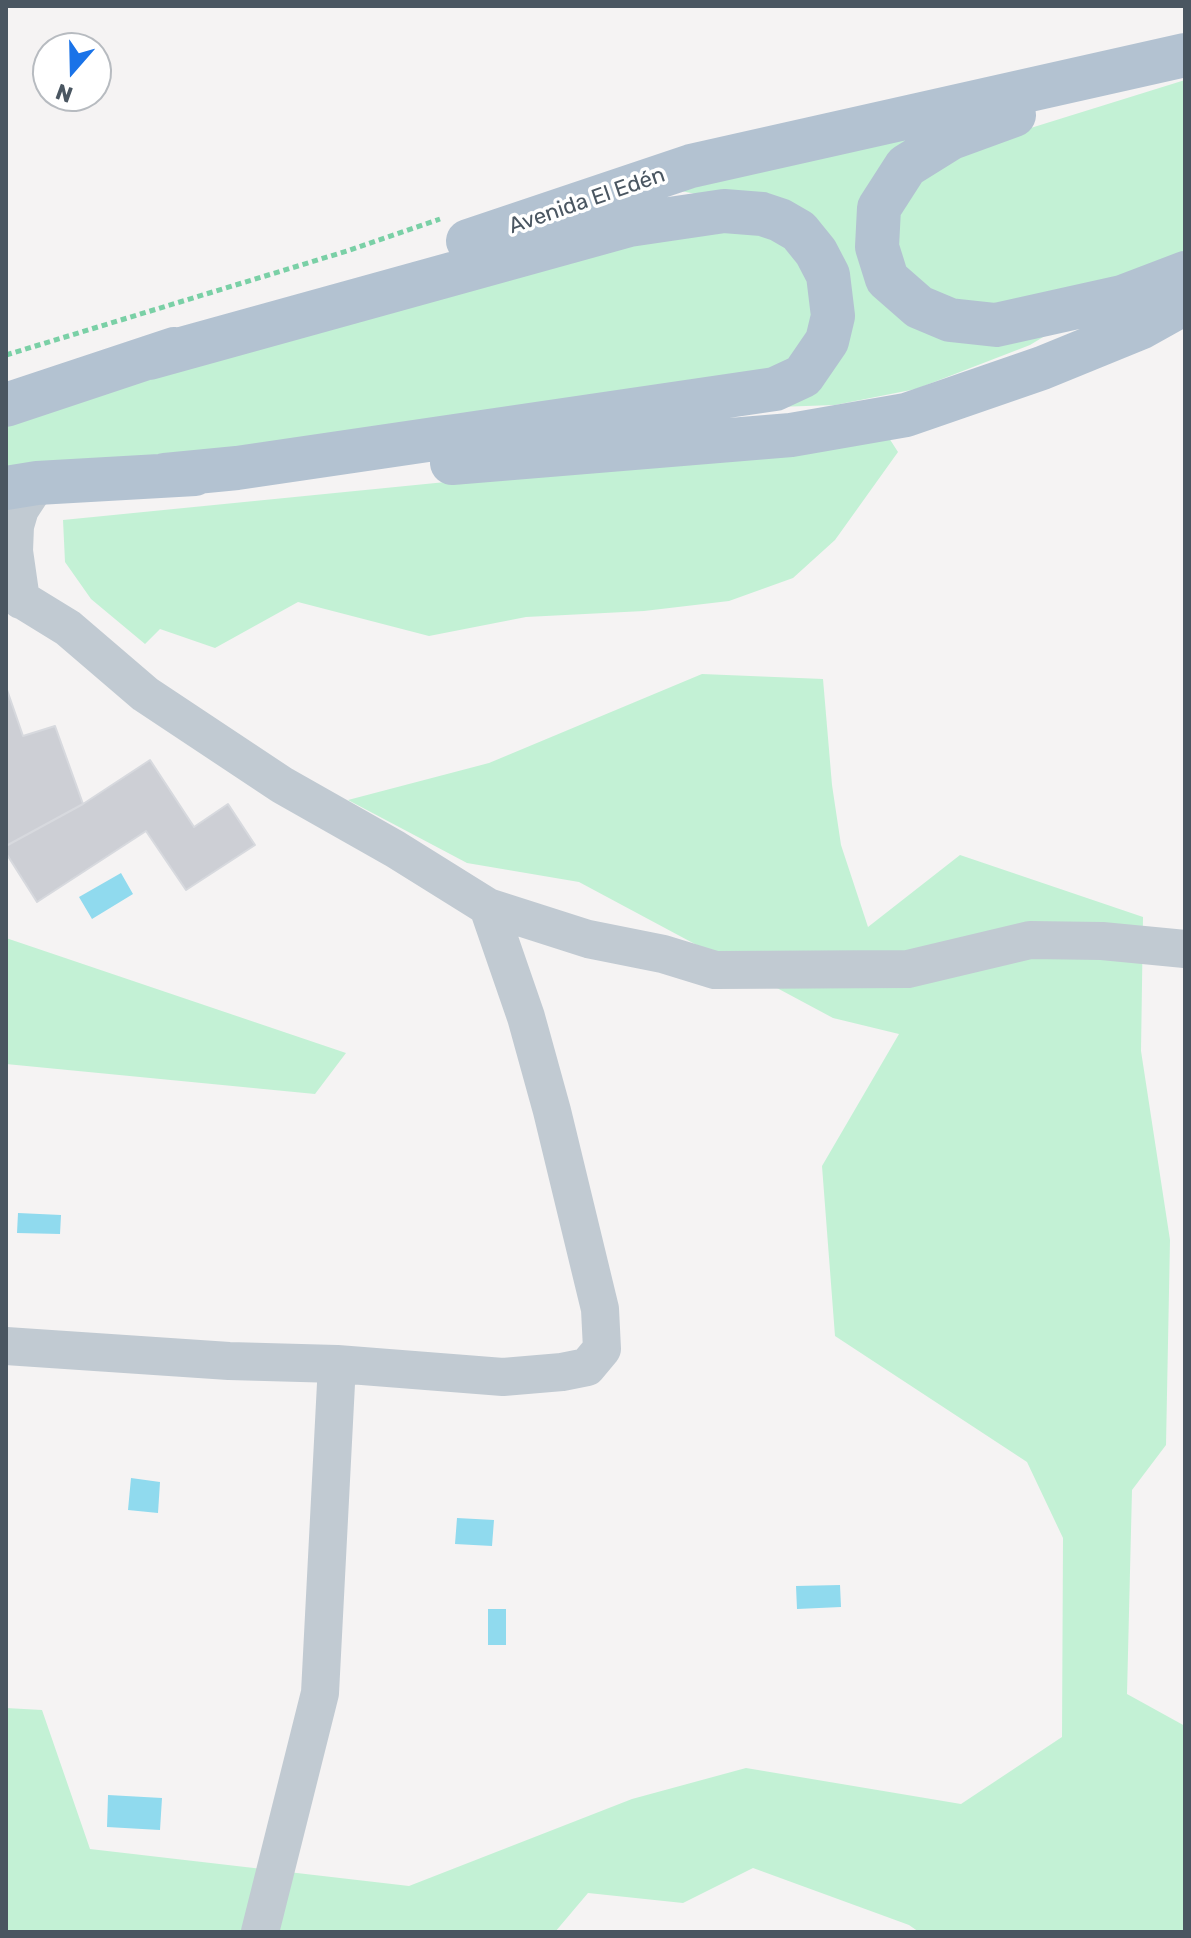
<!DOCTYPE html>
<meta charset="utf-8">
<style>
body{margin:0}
#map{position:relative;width:1191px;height:1938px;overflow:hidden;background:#f5f3f3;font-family:Rubik,sans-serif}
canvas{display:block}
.frame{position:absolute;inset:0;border:8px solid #4a5661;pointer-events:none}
.north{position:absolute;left:32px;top:32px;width:80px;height:80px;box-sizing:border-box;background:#fff;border:2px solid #b7bbc0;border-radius:50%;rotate:200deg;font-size:22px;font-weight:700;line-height:32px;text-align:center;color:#4a5661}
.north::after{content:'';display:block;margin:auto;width:28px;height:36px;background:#1a73e8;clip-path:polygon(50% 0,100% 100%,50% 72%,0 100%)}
</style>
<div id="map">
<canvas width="1191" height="1938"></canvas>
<div class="frame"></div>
<div class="north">N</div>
</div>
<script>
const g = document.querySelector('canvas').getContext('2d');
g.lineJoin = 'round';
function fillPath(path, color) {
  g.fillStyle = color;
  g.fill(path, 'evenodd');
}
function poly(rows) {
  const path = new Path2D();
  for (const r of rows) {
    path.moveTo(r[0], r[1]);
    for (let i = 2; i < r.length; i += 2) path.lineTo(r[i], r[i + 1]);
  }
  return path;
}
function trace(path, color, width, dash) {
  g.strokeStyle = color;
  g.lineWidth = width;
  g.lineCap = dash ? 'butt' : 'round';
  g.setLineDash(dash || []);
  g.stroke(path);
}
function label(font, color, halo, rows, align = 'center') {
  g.font = font + ' Rubik,sans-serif';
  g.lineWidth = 7;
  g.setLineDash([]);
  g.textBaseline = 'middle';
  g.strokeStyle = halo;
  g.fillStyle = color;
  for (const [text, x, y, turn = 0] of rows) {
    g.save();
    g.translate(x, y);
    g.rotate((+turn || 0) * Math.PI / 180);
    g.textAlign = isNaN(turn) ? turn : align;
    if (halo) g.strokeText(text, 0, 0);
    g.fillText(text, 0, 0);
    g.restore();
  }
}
fillPath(poly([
 [1185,80,1185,255,1110,287,995,310,954,306,896,270,894,213,917,177,960,150],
 [943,120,900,155,878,289,1063,325,1030,345,916,389,835,405,777,407,840,269,721,199,681,191],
 [718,222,790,245,813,281,819,314,801,349,775,375,395,431,6,470,6,418],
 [889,438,898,452,835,540,793,578,729,601,644,611,526,617,429,636,298,602,215,648,160,629,145,644,91,599,65,562,63,520],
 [702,674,823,679,832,785,841,845,868,927,960,855,1143,917,1141,1051,1170,1240,1166,1445,1132,1490,1127,1694,1185,1726,1185,1932,919,1932,909,1925,753,1868,683,1903,588,1893,555,1932,6,1932,6,1708,42,1710,90,1849,409,1886,632,1799,746,1768,961,1804,1062,1737,1063,1538,1027,1462,835,1336,822,1166,899,1034,833,1018,579,882,467,863,348,800,489,763],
 [6,938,346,1053,315,1094,6,1064]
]), '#c3f1d5');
fillPath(poly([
 [121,873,133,894,92,919,79,897],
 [18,1213,61,1215,60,1234,17,1233],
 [131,1478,160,1482,158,1513,128,1510],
 [457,1518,494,1520,492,1546,455,1544],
 [840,1585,841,1607,797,1609,796,1586],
 [488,1609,506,1609,506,1645,488,1645],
 [108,1795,162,1798,160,1830,107,1827]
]), '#90daee');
const building = poly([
 [6,687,23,736,55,726,83,804,6,846,6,687],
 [150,760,194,827,228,804,255,845,186,890,146,831,37,902,6,853,6,846,83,804,150,760]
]);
fillPath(building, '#cdcfd5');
trace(building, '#d7d9de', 2);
trace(poly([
 [6,355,347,251,440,219]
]), '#7ad0a6', 5, [6, 4]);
trace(poly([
 [6,590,68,628,145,694,282,785,395,849,488,907,588,939,663,954,715,970,908,969,1030,940,1102,941,1185,949],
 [21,600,14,551,15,526,20,509,37,483],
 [6,1346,229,1361,337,1364,503,1377,562,1372,587,1367,602,1349,600,1309,552,1111,526,1017,488,907],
 [260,1932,320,1693,337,1364]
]), '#c1cad2', 38);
trace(poly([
 [1014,115,951,138,906,166,879,208,877,247,887,279,919,307,950,320,996,325,1122,297,1185,273],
 [468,241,691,166,1185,55],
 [149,358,629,225,724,211,762,214,780,220,799,231,816,252,828,275,833,316,827,341,803,376,775,389,237,468,165,475],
 [6,405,174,349],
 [452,463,791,435,906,415,1042,368,1140,328,1185,303],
 [6,488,37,483,195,474]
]), '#b3c2d1', 44);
label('22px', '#4a5661', '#fff', [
 ["Avenida El Edén",587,201,-19]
]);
</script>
